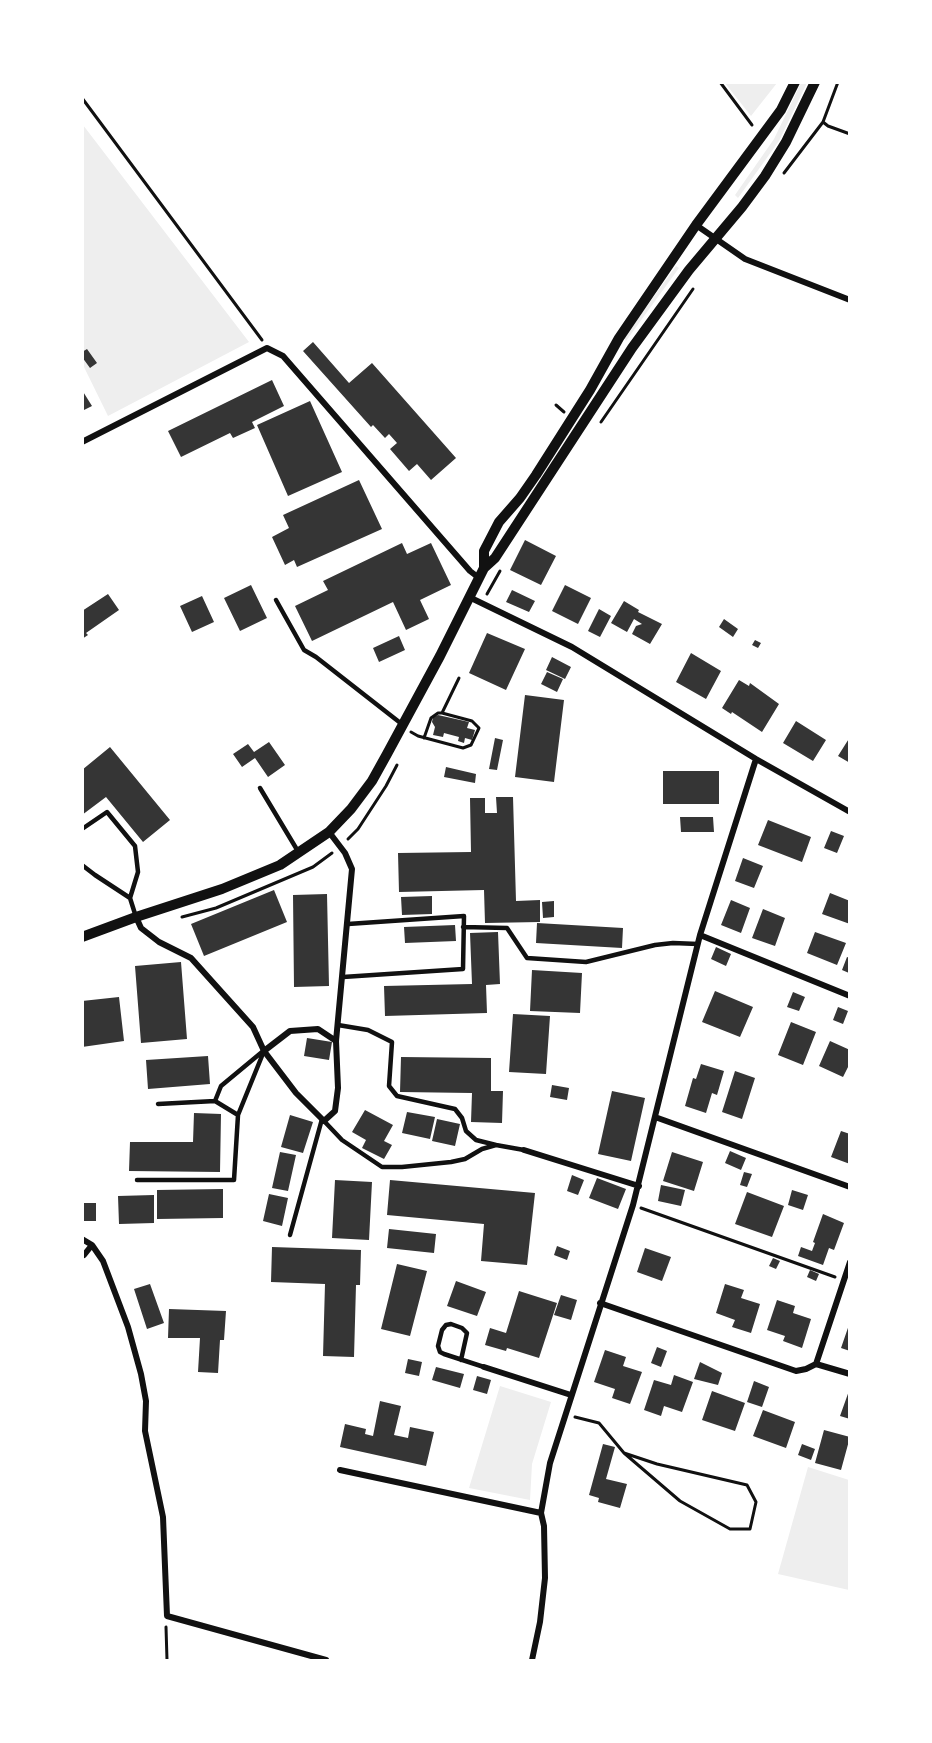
<!DOCTYPE html>
<style>
body{margin:0}
#map{position:relative;width:932px;height:1743px;overflow:hidden;background:#fff;font-family:Quicksand,sans-serif}
canvas{display:block}
.frame{position:absolute;inset:0;border:84px solid #fff;pointer-events:none}
</style>
<div id="map">
<canvas width="932" height="1743"></canvas>
<div class="frame"></div>
</div>
<script>
const g = document.querySelector('canvas').getContext('2d');
g.lineJoin = 'round';
function fillPath(path, color) {
  g.fillStyle = color;
  g.fill(path, 'evenodd');
}
function poly(rows) {
  const path = new Path2D();
  for (const r of rows) {
    path.moveTo(r[0], r[1]);
    for (let i = 2; i < r.length; i += 2) path.lineTo(r[i], r[i + 1]);
  }
  return path;
}
function trace(path, color, width, dash) {
  g.strokeStyle = color;
  g.lineWidth = width;
  g.lineCap = dash ? 'butt' : 'round';
  g.setLineDash(dash || []);
  g.stroke(path);
}
fillPath(poly([
 [725,83,777,83,751,116],
 [801,83,807,83,779,141,738,198,735,195,774,139],
 [83,125,249,342,108,416,83,365],
 [676,266,679,268,626,341,624,338,629,331],
 [500,1386,551,1402,532,1464,530,1500,469,1488],
 [808,1467,849,1480,849,1590,778,1574]
]), '#eee');
fillPath(poly([
 [313,342,349,383,372,363,456,458,431,480,417,464,409,471,390,449,397,443,389,434,385,438,373,425,371,427,303,351],
 [87,349,97,363,90,368,82,357,82,352],
 [272,380,284,406,252,422,255,428,233,438,230,433,181,457,168,431],
 [82,390,92,406,82,411],
 [310,401,342,472,288,496,257,425],
 [359,480,382,529,297,567,294,560,285,565,272,537,289,528,283,515],
 [525,540,556,556,541,585,510,570],
 [402,543,407,554,431,543,451,585,420,600,429,619,406,630,393,602,312,641,295,606,328,590,323,581],
 [251,585,267,618,240,631,224,598],
 [565,585,591,598,578,624,552,611],
 [512,590,535,601,529,612,506,602],
 [108,594,119,610,86,633,88,635,82,639,82,611],
 [202,596,214,622,192,632,180,606],
 [624,601,639,610,638,612,662,624,650,644,632,634,636,626,642,624,634,619,627,632,611,623],
 [599,609,611,616,600,637,588,631],
 [724,619,738,629,733,637,719,627],
 [487,633,525,649,506,690,469,673],
 [399,636,405,650,379,662,373,648],
 [755,640,761,643,758,648,752,645],
 [691,653,721,671,706,699,676,682],
 [552,657,571,667,565,679,546,670],
 [547,672,563,679,557,692,541,684],
 [739,680,749,686,750,683,779,704,762,732,732,712,731,714,722,708],
 [525,695,564,700,554,782,515,777],
 [438,715,469,722,467,728,475,730,472,740,465,738,464,743,458,741,459,737,444,733,443,737,433,735,435,727,432,722,433,717],
 [796,721,826,740,813,761,783,743],
 [850,737,850,763,838,756],
 [495,738,503,740,497,770,489,769],
 [269,742,285,765,268,777,255,758,242,767,233,754,248,744,254,752],
 [110,747,170,820,143,842,106,797,82,815,82,770],
 [446,767,476,774,475,783,444,777],
 [663,771,719,771,719,804,663,804],
 [496,797,513,797,516,901,540,900,540,922,485,923,484,890,399,892,398,853,471,852,470,798,485,798,485,813,497,813],
 [680,817,713,817,714,832,681,832],
 [768,820,811,837,802,862,758,845],
 [831,831,844,836,837,853,824,848],
 [743,858,763,866,754,888,735,881],
 [274,890,287,922,204,956,191,924],
 [830,893,850,901,850,924,822,914],
 [327,894,329,986,294,987,293,895],
 [432,896,432,914,402,915,401,897],
 [731,900,750,908,741,933,721,925],
 [554,901,554,917,543,918,542,902],
 [763,909,785,918,775,946,752,938],
 [537,923,623,928,622,948,536,943],
 [455,925,456,941,405,943,404,927],
 [498,932,500,984,486,985,487,1013,385,1016,384,986,472,984,470,933],
 [815,932,846,943,837,965,807,953],
 [716,947,731,954,726,966,711,959],
 [847,957,850,958,849,973,842,970],
 [181,962,187,1039,141,1043,135,966],
 [532,970,582,973,580,1013,530,1011],
 [715,991,753,1007,740,1037,702,1022],
 [793,992,805,997,799,1011,787,1007],
 [119,997,124,1041,82,1047,82,1001],
 [838,1007,848,1011,843,1024,833,1020],
 [513,1014,550,1016,546,1074,509,1072],
 [791,1022,816,1032,803,1065,778,1055],
 [307,1038,332,1042,329,1060,304,1056],
 [830,1041,850,1050,850,1063,843,1077,819,1066],
 [208,1056,210,1084,148,1089,146,1060],
 [401,1057,491,1058,491,1091,503,1091,502,1123,471,1122,472,1093,400,1092],
 [701,1064,724,1071,717,1095,712,1093,706,1113,685,1106,693,1078,696,1079],
 [735,1071,755,1078,742,1119,722,1112],
 [552,1085,569,1088,567,1100,550,1097],
 [612,1091,645,1098,631,1161,598,1154],
 [365,1110,393,1125,384,1141,392,1145,384,1159,362,1148,366,1140,352,1132],
 [407,1112,435,1117,430,1139,402,1133],
 [194,1113,221,1114,220,1172,129,1171,130,1142,193,1142],
 [290,1115,313,1122,303,1153,281,1147],
 [437,1119,460,1124,455,1146,432,1141],
 [841,1131,850,1134,850,1164,831,1157],
 [730,1151,746,1158,741,1170,725,1163],
 [280,1152,296,1155,288,1191,272,1188],
 [672,1152,703,1162,694,1191,663,1181],
 [744,1172,752,1174,747,1187,740,1185],
 [572,1175,584,1180,578,1195,567,1191],
 [597,1178,626,1189,618,1209,589,1198],
 [335,1180,372,1182,369,1240,332,1238],
 [390,1180,535,1193,527,1265,481,1261,484,1224,387,1215],
 [661,1185,685,1190,681,1206,658,1201],
 [223,1189,223,1218,157,1219,157,1190],
 [792,1190,808,1195,803,1210,788,1205],
 [747,1192,784,1206,772,1237,735,1224],
 [269,1194,288,1198,282,1226,263,1221],
 [154,1195,154,1223,119,1224,118,1196],
 [82,1203,96,1203,96,1221,82,1221],
 [823,1214,844,1223,834,1250,829,1248,823,1265,798,1256,801,1247,812,1251,815,1243,813,1242],
 [389,1229,436,1234,434,1253,387,1248],
 [557,1246,570,1251,567,1260,554,1255],
 [272,1247,361,1250,360,1285,356,1285,354,1357,323,1356,325,1284,271,1282],
 [645,1248,671,1257,662,1281,637,1272],
 [773,1258,780,1261,776,1269,769,1266],
 [397,1264,427,1271,410,1336,381,1329],
 [810,1270,819,1274,816,1281,807,1277],
 [456,1281,486,1292,477,1316,447,1306],
 [150,1284,164,1323,147,1329,134,1289],
 [725,1284,744,1290,741,1298,760,1304,751,1333,732,1327,735,1320,716,1313],
 [519,1291,557,1303,539,1358,507,1348,506,1351,485,1345,490,1328,506,1333],
 [561,1295,577,1300,571,1320,554,1315],
 [777,1300,795,1306,793,1313,811,1319,802,1348,783,1341,785,1336,767,1330],
 [169,1309,226,1311,224,1340,220,1340,218,1373,198,1372,200,1338,168,1338],
 [850,1322,850,1351,841,1348],
 [657,1347,667,1351,661,1367,651,1363],
 [605,1350,626,1357,623,1366,642,1372,630,1404,612,1398,615,1389,594,1382],
 [408,1359,422,1362,419,1376,405,1373],
 [700,1362,722,1373,718,1385,694,1379],
 [436,1367,464,1374,460,1388,432,1380],
 [674,1375,693,1382,682,1412,664,1406,661,1416,644,1410,654,1380,671,1385],
 [477,1376,491,1380,487,1394,473,1390],
 [754,1381,769,1387,762,1407,747,1402],
 [850,1388,850,1419,840,1416],
 [712,1391,745,1403,735,1431,702,1420],
 [380,1401,401,1406,394,1435,408,1438,410,1427,434,1432,426,1466,340,1447,345,1424,366,1429,365,1434,373,1436],
 [763,1410,795,1422,786,1448,753,1436],
 [824,1430,850,1437,841,1470,815,1463],
 [603,1444,615,1447,606,1479,627,1484,620,1508,598,1502,599,1498,589,1495],
 [802,1444,815,1449,811,1460,798,1455]
]), '#353535');
trace(poly([
 [720,82,752,125],
 [82,98,262,340],
 [823,122,828,126,850,134],
 [784,173,823,122,838,82],
 [556,405,564,412],
 [601,422,693,289],
 [487,594,500,571],
 [411,732,418,736,463,748,471,745,479,728,472,721,442,713,459,678],
 [424,738,431,718,438,713,442,713],
 [348,839,358,829,386,786,397,765],
 [182,917,216,908,313,867,332,853],
 [641,1208,835,1277],
 [575,1417,599,1423,624,1453,657,1464,747,1485,756,1502,750,1529,730,1529,680,1501,624,1453],
 [166,1627,167,1660]
]), '#111', 3);
trace(poly([
 [276,600,304,650,316,657,403,725],
 [260,788,299,853],
 [82,829,107,812,135,846,138,872,130,898,136,917],
 [82,865,95,875,130,898],
 [463,927,507,928,527,958,586,962,655,945,673,943,698,944],
 [343,977,463,969,464,916,348,924],
 [338,1025,368,1030,392,1042,389,1086,397,1096,455,1109,462,1118,466,1131,476,1140,496,1145],
 [215,1101,238,1115],
 [158,1104,215,1101,221,1086,262,1052],
 [324,1121,342,1140,382,1167,402,1167,451,1162,465,1159,482,1149,496,1145,524,1150],
 [137,1180,234,1180,238,1115,264,1051],
 [290,1235,322,1119],
 [461,1360,467,1333,462,1328,451,1324,446,1325,442,1330,438,1346,440,1352,444,1354,484,1367]
]), '#111', 4.5);
trace(poly([
 [696,225,745,259,850,300],
 [82,442,267,348,283,356,470,571,479,578],
 [469,597,572,647,756,759,850,812],
 [136,917,141,928,159,942,191,958,253,1027,264,1051,296,1093,324,1121,335,1111,338,1088,336,1041,352,869,345,853,329,832],
 [700,935,850,996],
 [264,1051,290,1031,318,1029,336,1041],
 [655,1117,850,1187],
 [524,1150,639,1186],
 [82,1239,92,1245,103,1261,128,1327,141,1374,146,1401,145,1431,163,1517,167,1616,326,1660],
 [84,1255,92,1245],
 [600,1303,796,1371,806,1369,816,1364,850,1262],
 [816,1364,850,1374],
 [484,1367,571,1395],
 [340,1470,541,1513],
 [532,1660,540,1622,545,1578,544,1526,541,1513,550,1463,633,1205,700,935,756,759]
]), '#111', 6);
trace(poly([
 [484,568,495,558,632,348,689,270,742,207,765,176,786,142,815,82],
 [82,937,136,917,222,889,280,865,329,832,351,809,372,781,387,754,440,656,484,568,484,551,499,522,520,498,536,475,590,390,619,338,696,225,781,110,795,82]
]), '#111', 10);
</script>
